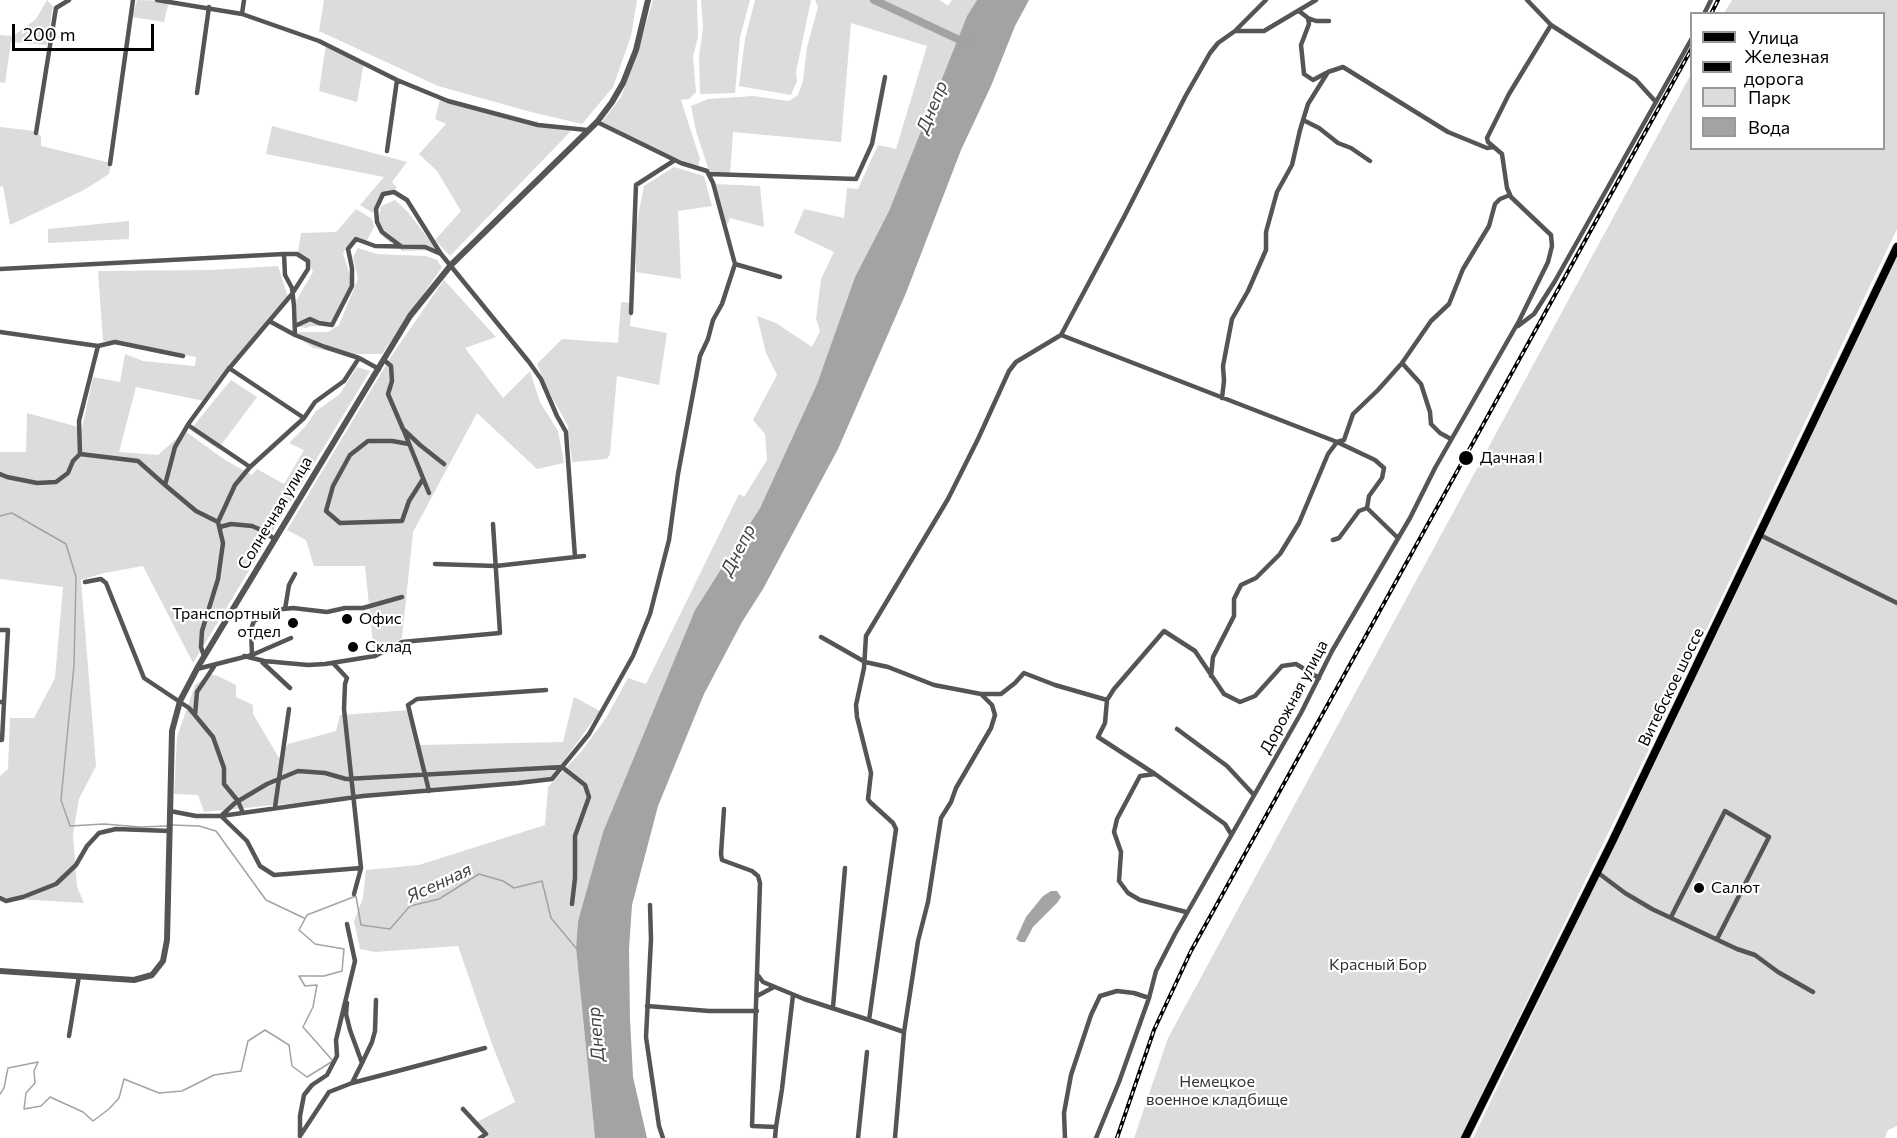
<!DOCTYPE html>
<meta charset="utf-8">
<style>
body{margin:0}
#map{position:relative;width:1897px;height:1138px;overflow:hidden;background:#fff;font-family:Commissioner,sans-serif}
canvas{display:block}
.legend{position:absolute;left:1690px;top:12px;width:195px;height:138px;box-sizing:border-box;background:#fff;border:2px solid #999;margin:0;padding:8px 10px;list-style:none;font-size:18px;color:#000}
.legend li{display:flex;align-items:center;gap:12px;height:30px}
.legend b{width:30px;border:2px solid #999}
.scale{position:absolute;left:12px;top:24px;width:142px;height:27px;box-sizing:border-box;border:3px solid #000;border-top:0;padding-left:8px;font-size:18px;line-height:21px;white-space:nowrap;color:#000;-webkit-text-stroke:4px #fff;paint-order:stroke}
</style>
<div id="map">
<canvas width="1897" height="1138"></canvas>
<ul class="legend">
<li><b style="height:8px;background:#000"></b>Улица</li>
<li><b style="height:8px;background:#000"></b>Железная дорога</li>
<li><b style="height:16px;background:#dcdcdc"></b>Парк</li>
<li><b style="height:16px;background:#a3a3a3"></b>Вода</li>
</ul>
<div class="scale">200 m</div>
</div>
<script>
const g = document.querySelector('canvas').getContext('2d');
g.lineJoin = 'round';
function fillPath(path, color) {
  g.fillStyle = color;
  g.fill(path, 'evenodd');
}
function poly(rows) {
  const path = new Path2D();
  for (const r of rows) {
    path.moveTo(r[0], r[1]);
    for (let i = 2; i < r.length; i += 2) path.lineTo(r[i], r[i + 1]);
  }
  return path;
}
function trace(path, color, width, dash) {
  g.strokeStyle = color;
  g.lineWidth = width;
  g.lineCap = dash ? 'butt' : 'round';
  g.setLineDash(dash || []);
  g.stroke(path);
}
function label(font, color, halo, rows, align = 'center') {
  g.font = font + ' Commissioner,sans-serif';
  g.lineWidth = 4.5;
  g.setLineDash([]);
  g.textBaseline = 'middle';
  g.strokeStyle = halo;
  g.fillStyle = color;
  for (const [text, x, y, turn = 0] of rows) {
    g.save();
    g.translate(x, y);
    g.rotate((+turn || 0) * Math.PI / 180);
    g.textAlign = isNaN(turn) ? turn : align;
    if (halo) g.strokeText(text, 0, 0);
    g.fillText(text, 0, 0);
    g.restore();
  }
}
fillPath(poly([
 [47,0,53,6,47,45,11,42,5,83,0,82,0,35,13,36,36,19],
 [137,0,169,1,164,22,132,17],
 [324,0,637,0,631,36,613,87,582,124,531,112,438,86,319,31],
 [653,0,697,0,698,37,693,57,696,92,689,99,681,100,700,159,698,166,676,158,602,122,621,97,637,54],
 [701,0,750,0,740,37,735,93,700,94,699,57,703,27],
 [755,0,811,0,796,72,797,81,791,95,739,86,745,39],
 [815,0,940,0,948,6,952,0,977,0,967,16,889,211,855,277,817,384,760,508,695,610,603,832,578,921,576,948,595,1138,487,1138,477,1122,515,1102,492,1044,458,946,375,952,360,949,354,921,363,898,366,870,419,865,545,825,548,787,581,752,606,718,628,678,646,684,739,494,744,497,767,460,765,434,753,420,777,375,766,353,757,316,776,323,812,347,820,331,816,319,821,279,834,252,794,233,804,209,844,218,847,188,858,189,878,145,896,149,927,46,851,23,841,142,733,132,730,175,710,174,696,131,691,106,708,99,753,96,789,101,798,95,803,81,807,47,818,7],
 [1732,0,1897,0,1897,229,1667,712,1460,1138,1134,1138,1168,1038,1691,74,1692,148,1884,148,1884,14,1724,13],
 [326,44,364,62,357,102,319,91],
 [440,99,571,131,450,256,435,240,461,211,437,171,419,154,446,124,435,119],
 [272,126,407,162,392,182,397,188,378,202,373,213,360,205,384,177,266,154],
 [0,127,35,131,41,136,41,146,111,163,109,174,84,190,10,225,3,186,0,187],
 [674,167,704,176,712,206,678,211,681,279,636,272,635,231,644,186],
 [714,184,760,186,764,227,730,218,727,225],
 [395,200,408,212,442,257,429,250,403,251,383,237,378,221,381,206],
 [356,209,372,219,374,227,365,244,353,240,343,253,352,282,339,310,328,326,311,326,306,328,297,326,296,301,313,272,308,260,298,252,301,233,336,232],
 [129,221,129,239,48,243,48,229],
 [358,248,377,254,426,256,437,260,442,267,382,354,350,354,313,348,299,338,298,332,328,332,339,325,358,279,353,257],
 [1897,257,1897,1126,1888,1130,1885,1138,1473,1138],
 [278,266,289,300,204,401,136,387,119,452,158,455,185,431,225,460,252,475,257,469,284,484,304,450,289,443,305,427,316,411,340,394,357,367,370,371,193,663,143,566,104,573,81,580,96,766,79,799,73,834,77,887,84,903,0,898,0,776,8,769,10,718,34,718,55,678,63,587,0,579,0,452,26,452,27,413,82,428,93,377,120,382,125,354,143,361,195,366,196,357,103,341,98,271,211,270],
 [444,280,496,337,465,348,503,398,530,371,540,402,558,431,564,463,537,469,477,413,413,532,402,638,374,655,365,566,314,566,306,540,287,530,392,355],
 [621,302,632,303,630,326,667,333,659,385,617,376,610,454,607,459,572,462,568,426,546,386,537,364,562,339,618,343],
 [231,380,257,397,218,449,190,430],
 [210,674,218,676,236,685,236,697,253,705,253,714,279,758,288,744,336,731,340,715,411,710,419,745,563,742,574,697,600,711,550,780,426,790,204,812,198,795,174,794,177,737,195,685]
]), '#dcdcdc');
fillPath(poly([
 [977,0,1029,0,1015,26,991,86,961,150,906,293,838,449,763,589,742,622,704,694,658,806,632,905,629,949,630,1019,633,1077,647,1138,595,1138,576,948,578,921,603,832,695,610,760,508,817,384,855,277,889,211,967,16],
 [1051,891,1057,891,1061,897,1057,903,1033,927,1025,942,1020,942,1016,939,1026,917,1043,896]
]), '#a3a3a3');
trace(poly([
 [0,516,12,513,66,544,76,577,74,665,61,800,70,826,104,824,140,827,167,826],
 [172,825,199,826,216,831,266,900,304,918],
 [0,1094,4,1088,8,1068,38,1062,34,1071,35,1083,26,1093,24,1109,41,1106,50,1097,83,1112,93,1121,109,1109,119,1098,124,1079,159,1093,182,1091,214,1075,241,1071,248,1041,265,1030,289,1045,292,1066,307,1077,333,1061,303,1027,313,1007,317,985,305,986,299,976,324,976,342,971,344,949,315,944,299,930,307,915,356,896,361,925,390,929,410,906,439,899,479,874,503,881,514,888,542,881,551,918,576,948]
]), '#a3a3a3', 1.5);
trace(poly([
 [874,0,966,43]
]), '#a3a3a3', 8);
const primary = poly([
 [1465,1138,1612,842,1897,247]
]);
trace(primary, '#dbdbdb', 10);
trace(poly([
 [157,0,242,14],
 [244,0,242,14,319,41,397,80,448,101,538,125,587,130],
 [1266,0,1235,31,1218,43,1210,53,1185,97,1124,217,1061,335,1337,442,1375,460,1384,468,1382,478,1369,496,1367,508,1398,538],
 [1527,0,1551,25,1636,80,1655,101],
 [1299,11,1308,18,1309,24,1301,45,1304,74,1313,80,1326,73],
 [1704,14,1711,0],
 [1308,18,1316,21,1329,21],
 [1235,31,1264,31,1316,0],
 [197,93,209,7],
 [1303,120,1319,128,1338,143,1351,148,1370,161],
 [36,133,56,8,69,0],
 [387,151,397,80],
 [110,164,133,0],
 [709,174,856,179,872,144,885,77],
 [402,247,382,232,377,222,376,209,383,194,394,192,407,200,441,254],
 [735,264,780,277],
 [0,269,284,254,285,275,292,288,294,306,295,335,325,347,359,358,379,369],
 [631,313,636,185,675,160],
 [271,322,295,335],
 [295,326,310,319,319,323,332,325,352,286,352,268,348,249,356,239,375,246,425,247,441,254,529,362,541,379,557,416,566,432,575,557],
 [1518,326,1534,314,1555,281,1692,38],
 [0,332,98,346,115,342,183,356],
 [98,346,79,421,80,454,138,461,165,485,175,447,189,423,227,371,292,294,308,269,308,261,297,254,284,254],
 [384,360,391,366,392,381,388,394,403,429,420,445,444,464],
 [1402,363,1421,384,1430,412,1431,424,1440,433,1451,439],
 [229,368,304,418,315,402,344,381,359,358],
 [1222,398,1224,381,1223,366,1232,319,1248,291,1266,250,1266,232,1277,192,1292,165,1300,130,1308,104,1328,72,1343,67,1448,132,1487,148,1493,147],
 [188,425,250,467,304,418],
 [404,431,429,493],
 [409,444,392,441,368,441,350,455,333,486,326,511,340,523,402,521,409,501,423,479],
 [0,474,7,477,37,483,56,482,68,473,73,461,80,454],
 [165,485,196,511,218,522,235,485,250,467],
 [220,527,231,524,252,526,266,532,275,540],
 [1758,534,1897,603],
 [1333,540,1339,538,1359,511,1367,508],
 [435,564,496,566,584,556],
 [85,582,101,579,106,583,144,678,189,708,213,737,224,768,224,784,238,801,243,813],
 [285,609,289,585,295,574],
 [0,630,8,630,4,702,0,702],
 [821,637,865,662,888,667,934,685,981,694,992,705,995,715,991,728,956,788,951,802,941,818,928,902,918,941,904,1032],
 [252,655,251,629,254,621,274,610,293,608,327,612,345,608,363,608,402,597],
 [204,656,201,647,202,631,218,579,223,543,218,522],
 [244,656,264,661,308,665,325,664,375,656,402,642,500,633,493,524],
 [262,662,290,688],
 [333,663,347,678,345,684,344,709,361,868,354,894],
 [197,669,252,655,291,638],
 [1211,676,1213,657,1234,616,1234,599,1241,585,1256,578,1280,554,1299,523,1328,454,1337,442,1344,440,1353,414,1378,390,1402,363,1431,321,1449,304,1463,269,1489,226,1495,204,1500,199,1510,195],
 [981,694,1001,694,1015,683,1024,673,1055,685,1107,700,1114,689,1164,631,1195,651,1224,694,1240,702,1255,696,1282,666,1296,664,1319,678],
 [1107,700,1105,723,1098,737,1155,774,1225,824,1231,834],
 [195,715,197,692,215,665],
 [1177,729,1227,766,1254,795],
 [0,740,2,740,4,702],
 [1155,774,1140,776,1117,819,1114,832,1121,852,1119,881,1128,893,1140,900,1186,912],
 [429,791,408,705,417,699,546,690],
 [275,807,289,709],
 [724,809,721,854,722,860,752,871,758,876,760,883,757,974,763,982,804,999,869,1020],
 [170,811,196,816,221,816,235,803,267,784,298,771,325,773,346,779,562,767,589,734,633,656,650,614,669,540,678,474,700,356,708,339,713,320,722,304,735,264,713,183,707,171,681,163,597,122],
 [361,868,274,875,260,866,247,841,221,816,363,796,518,783,552,779,562,767,585,785,589,797,575,836,575,878,572,904],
 [1597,872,1625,893,1652,909,1737,949,1755,955,1778,972,1813,992],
 [0,898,6,901,23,897,56,884,76,865,87,846,99,833,116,829,170,831],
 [650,905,651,939,646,1037,659,1126,663,1138],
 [1671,917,1725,811,1769,837,1717,939],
 [757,974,752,1126,776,1127,775,1138],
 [757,996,774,987],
 [347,1003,346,1014,350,1030,362,1063,352,1083],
 [647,1006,709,1011,757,1011],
 [833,1007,845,868],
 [69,1036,79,976],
 [362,1063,372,1042,375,1031,376,1000],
 [463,1109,486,1134,480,1138],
 [776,1127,782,1089,793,995],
 [300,1136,300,1116,304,1095,312,1085,327,1075,337,1056,336,1040,355,961,347,924],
 [300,1136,329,1092,352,1083,485,1048],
 [858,1138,867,1052],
 [895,1138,904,1032,869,1020,896,829,893,823,870,802,868,799,871,773,857,717,856,705,864,668,866,636,948,499,978,439,1009,371,1016,362,1061,335],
 [1065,1138,1064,1113,1071,1075,1091,1015,1100,996,1117,991,1134,993,1149,998],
 [1096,1138,1119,1082,1149,998,1156,971,1175,934,1301,713,1332,651,1410,518,1435,468,1519,321,1548,262,1552,246,1551,235,1511,197,1507,188,1502,154,1488,142,1487,138,1509,94,1551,25]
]), '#555', 4.5);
trace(poly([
 [0,971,134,980,152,975,163,961,167,940,172,731,180,701,199,665,410,316,451,265,597,122,612,102,623,83,636,50,648,0]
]), '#555', 6);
trace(primary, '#000', 8);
const rail = poly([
 [1711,14,1718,0],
 [1117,1138,1154,1030,1191,951,1692,48]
]);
trace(rail, '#000', 4);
trace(rail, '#fff', 1.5, [4.5]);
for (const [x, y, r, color] of [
 [1466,458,8,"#000"],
 [347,619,6,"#000"],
 [293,623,6,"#000"],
 [353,647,6,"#000"],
 [1699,888,6,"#000"]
]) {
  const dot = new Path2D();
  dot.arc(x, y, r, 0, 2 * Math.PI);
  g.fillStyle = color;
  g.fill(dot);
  trace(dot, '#fff', 2);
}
label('16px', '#000', '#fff', [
 ["Дачная I",1480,458],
 ["Транспортный",281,614,"right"],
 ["отдел",281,632,"right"],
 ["Офис",359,619],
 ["Склад",365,647],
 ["Салют",1711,888]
], 'left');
label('16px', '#000', '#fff', [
 ["Солнечная улица",275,513,-59],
 ["Витебское шоссе",1671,687,-64],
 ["Дорожная улица",1294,697,-62]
]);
label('16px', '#333', '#fff', [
 ["Красный Бор",1378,965],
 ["Немецкое",1217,1082],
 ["военное кладбище",1217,1100]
]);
label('italic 18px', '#444', '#fff', [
 ["Днепр",932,107,-68],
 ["Днепр",738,550,-63],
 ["Ясенная",439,883,-25],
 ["Днепр",596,1034,-95]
]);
</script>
